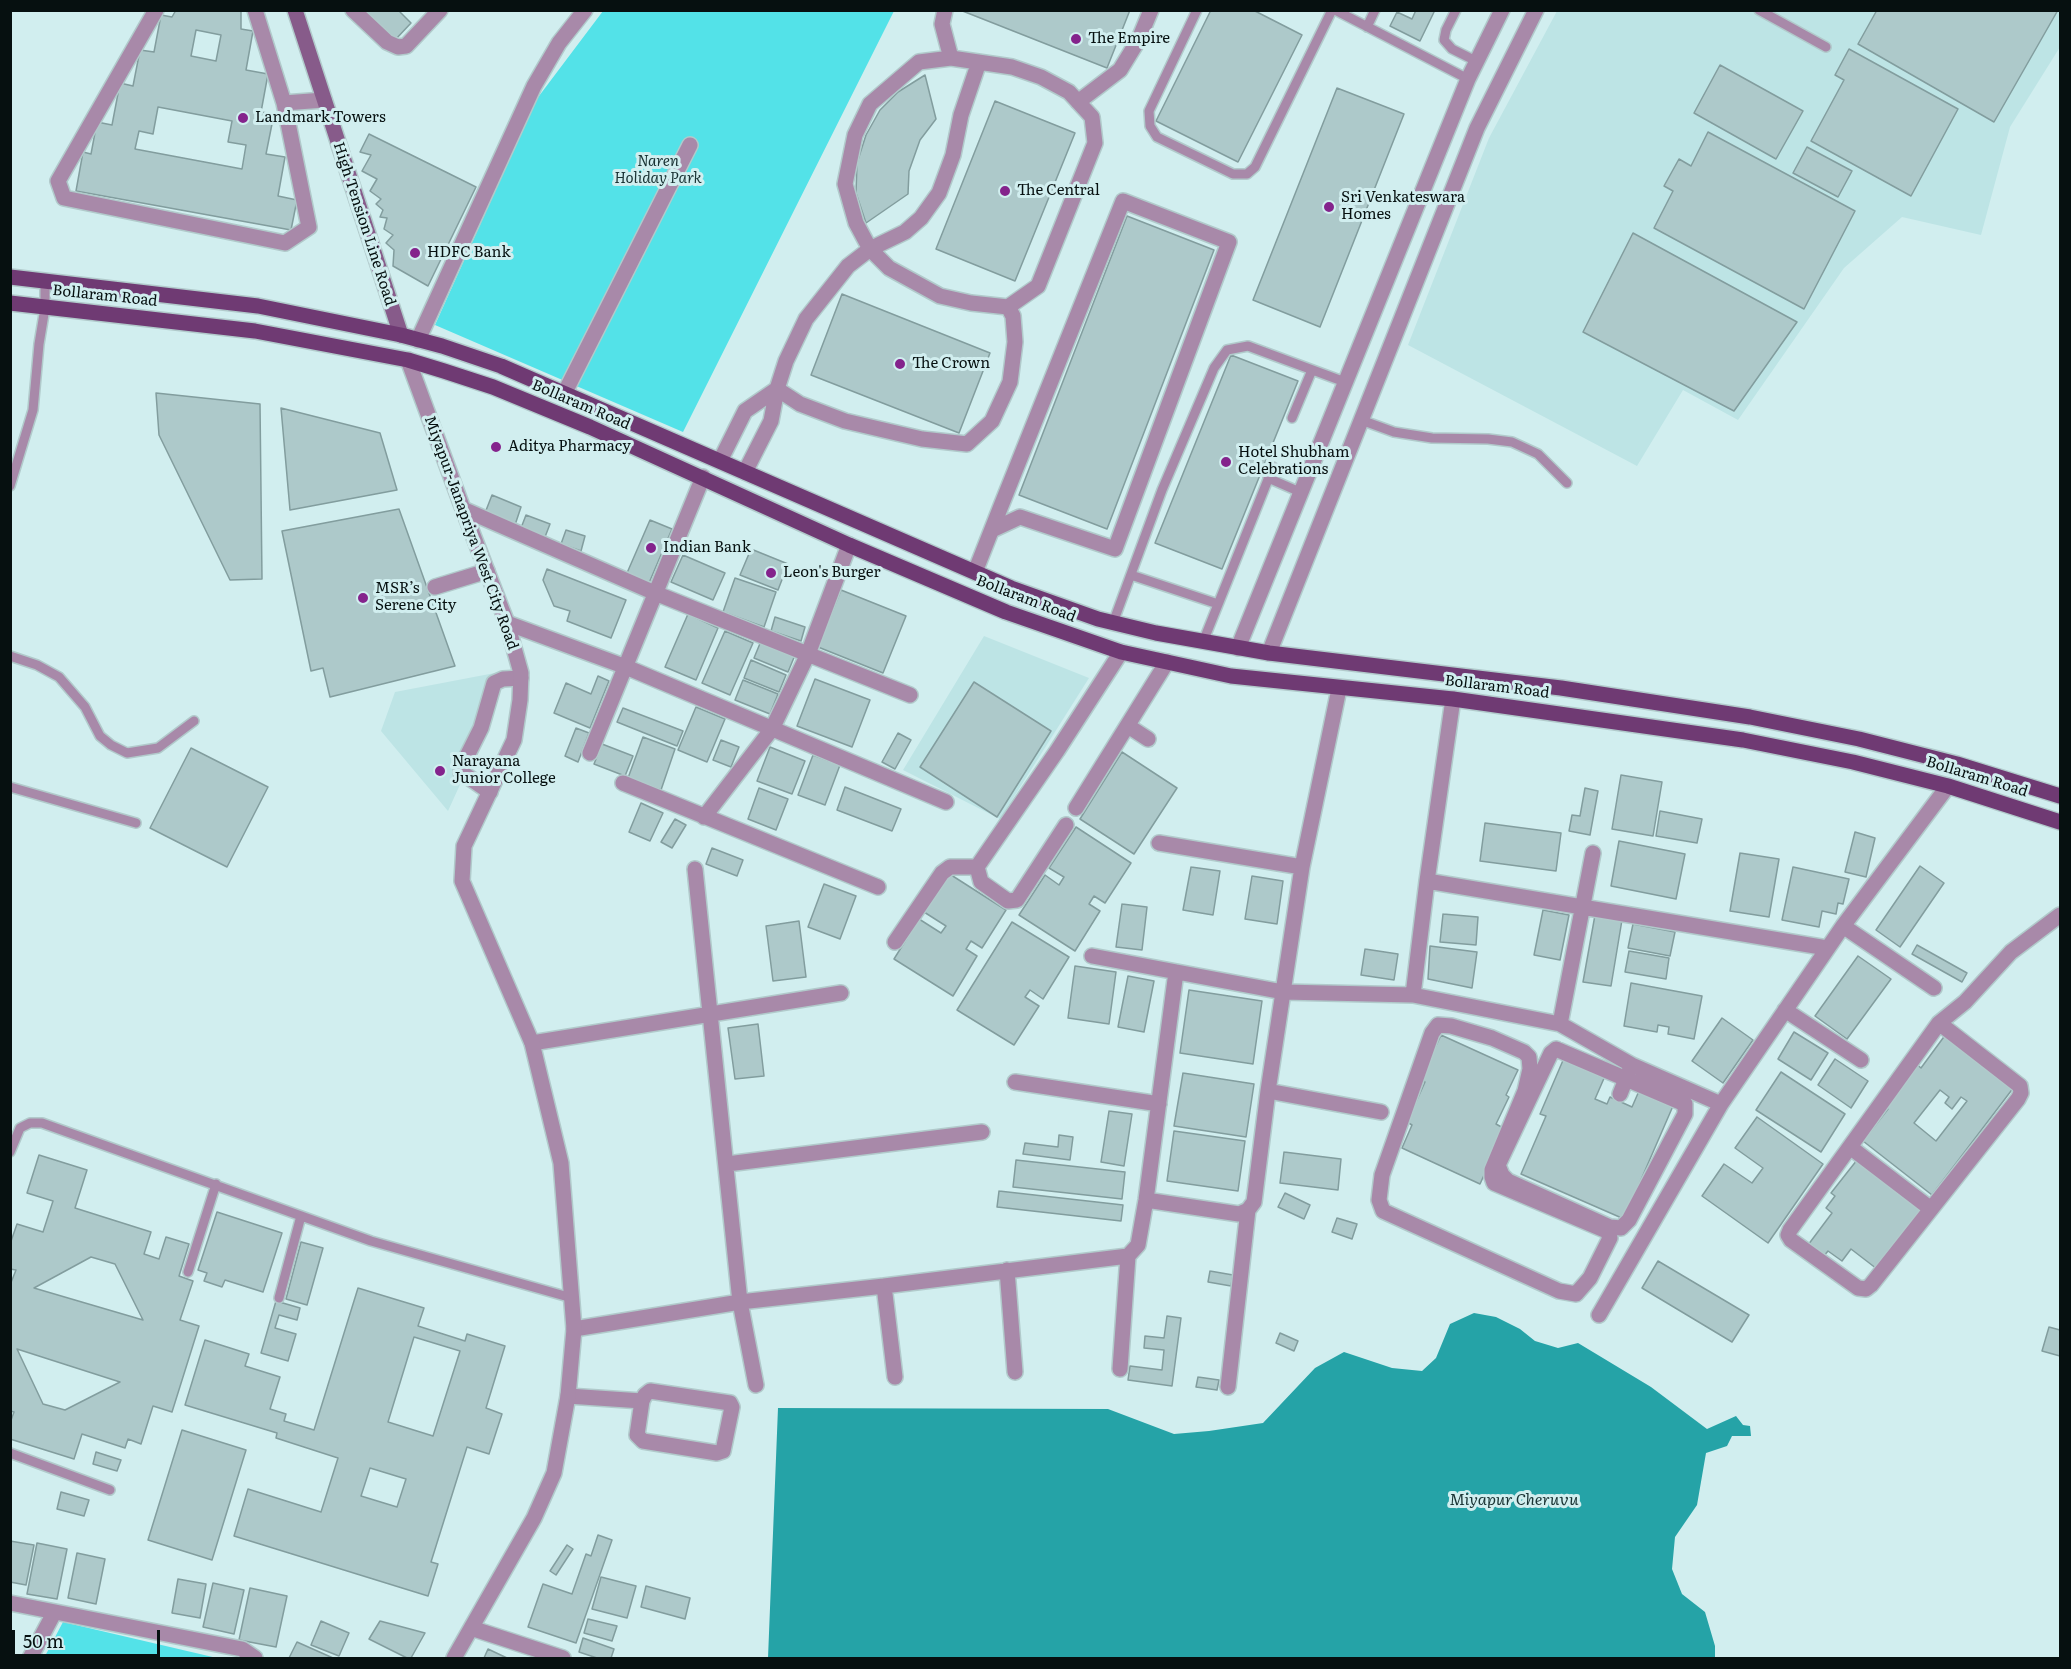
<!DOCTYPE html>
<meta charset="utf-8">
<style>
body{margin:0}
#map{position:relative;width:2071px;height:1669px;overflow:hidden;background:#d1eeef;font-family:Literata,serif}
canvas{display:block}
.frame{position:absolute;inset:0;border:12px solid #061010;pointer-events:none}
.scale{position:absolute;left:12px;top:1630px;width:148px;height:27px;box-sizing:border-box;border:3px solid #061010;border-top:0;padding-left:8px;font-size:18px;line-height:21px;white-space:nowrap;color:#061010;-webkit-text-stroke:4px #d1eeef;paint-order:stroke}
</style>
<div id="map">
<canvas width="2071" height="1669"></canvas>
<div class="frame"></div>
<div class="scale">50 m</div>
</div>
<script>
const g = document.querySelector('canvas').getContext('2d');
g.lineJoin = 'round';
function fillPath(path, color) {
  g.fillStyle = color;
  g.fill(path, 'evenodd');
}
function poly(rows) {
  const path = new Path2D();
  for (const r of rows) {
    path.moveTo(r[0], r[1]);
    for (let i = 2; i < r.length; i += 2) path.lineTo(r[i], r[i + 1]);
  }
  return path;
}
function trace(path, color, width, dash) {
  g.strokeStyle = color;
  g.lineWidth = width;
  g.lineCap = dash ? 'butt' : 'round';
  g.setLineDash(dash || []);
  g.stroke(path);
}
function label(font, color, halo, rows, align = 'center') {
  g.font = font + ' Literata,serif';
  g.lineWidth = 6;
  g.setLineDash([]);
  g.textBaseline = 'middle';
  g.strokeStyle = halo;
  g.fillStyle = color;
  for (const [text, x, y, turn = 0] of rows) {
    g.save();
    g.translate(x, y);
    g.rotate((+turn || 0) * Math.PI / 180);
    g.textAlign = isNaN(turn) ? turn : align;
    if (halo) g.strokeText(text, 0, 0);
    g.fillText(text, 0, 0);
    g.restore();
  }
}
fillPath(poly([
 [1557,11,2060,11,2060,47,2010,127,1981,235,1902,217,1844,268,1738,420,1683,390,1637,466,1408,345,1489,138],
 [984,636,1089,678,1000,819,903,770],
 [500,672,498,701,448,811,381,731,395,692]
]), '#bde4e5');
fillPath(poly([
 [603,11,894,11,683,432,435,325,536,100],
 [63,1622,217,1658,44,1658]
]), '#53e2e8');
fillPath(poly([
 [1474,1313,1496,1317,1520,1329,1535,1341,1558,1348,1578,1343,1651,1387,1707,1429,1736,1416,1743,1425,1750,1426,1751,1436,1732,1436,1727,1446,1706,1453,1697,1505,1675,1537,1672,1569,1682,1594,1705,1612,1715,1646,1715,1658,768,1658,778,1408,1108,1409,1174,1434,1209,1431,1263,1423,1315,1368,1344,1352,1392,1368,1422,1371,1436,1358,1450,1324]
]), '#25a3a7');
const building = poly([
 [176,10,241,10,241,29,253,31,246,70,268,74,261,112,274,114,266,154,285,157,278,196,297,200,291,230,76,191,83,152,91,154,97,122,112,125,120,83,133,86,140,50,154,52,161,15,172,17,176,10],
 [196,30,221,35,216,61,191,56,196,30],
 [158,107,232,121,228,142,246,145,242,169,135,149,139,131,153,134,158,107],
 [363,10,398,10,411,23,395,40,363,10],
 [960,10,1130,10,1107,68,960,10],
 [1211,10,1253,10,1302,35,1238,162,1156,121,1211,10],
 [1416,10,1435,10,1420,41,1390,26,1397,12,1412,19,1416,10],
 [1877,10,2058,10,1994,122,1858,44,1877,10],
 [1849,49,1958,109,1911,196,1811,141,1844,80,1835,75,1849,49],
 [1720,65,1803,111,1776,159,1694,113,1720,65],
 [925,75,936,119,920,140,909,171,908,194,866,223,856,193,857,163,866,135,880,110,898,92,925,75],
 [1337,88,1404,114,1320,327,1253,300,1337,88],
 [995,101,1075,133,1015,281,936,249,995,101],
 [1708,132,1855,211,1804,309,1654,228,1673,191,1664,186,1679,159,1691,166,1708,132],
 [369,134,476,187,428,286,393,266,394,250,386,243,393,235,384,229,387,218,380,217,383,210,376,204,381,199,370,191,377,179,362,171,371,155,360,152,369,134],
 [1807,147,1852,171,1838,197,1793,173,1807,147],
 [1127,216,1214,250,1107,529,1019,495,1127,216],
 [1633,233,1797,322,1734,411,1583,332,1633,233],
 [842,294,990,353,959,433,811,375,842,294],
 [1231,355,1298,381,1222,569,1155,543,1231,355],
 [156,393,260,404,262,579,230,580,159,435,156,393],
 [281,408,380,433,397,490,290,510,281,408],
 [492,495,521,507,515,525,485,513,492,495],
 [399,509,455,666,330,697,323,668,311,671,282,531,399,509],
 [526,515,550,524,545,537,521,528,526,515],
 [650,520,672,529,649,583,627,573,650,520],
 [566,530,585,536,581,551,561,544,566,530],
 [751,549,788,564,778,590,740,575,751,549],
 [683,555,725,573,713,600,671,582,683,555],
 [547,569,626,600,611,638,567,621,570,611,554,606,543,580,547,569],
 [735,578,776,592,764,627,723,612,735,578],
 [841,590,906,616,883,673,818,647,841,590],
 [688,614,718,628,696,680,665,667,688,614],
 [775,617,805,627,801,641,771,631,775,617],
 [725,631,753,643,730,695,702,683,725,631],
 [761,641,795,655,788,672,754,658,761,641],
 [751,660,786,675,779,692,744,678,751,660],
 [598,676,609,681,590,728,554,713,566,683,591,694,598,676],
 [815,679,870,700,852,747,797,726,815,679],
 [743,680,778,694,770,714,735,700,743,680],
 [974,682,1051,731,997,817,920,767,974,682],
 [696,707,725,719,707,762,678,750,696,707],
 [623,708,683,731,677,746,617,722,623,708],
 [576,728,589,733,578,762,565,756,576,728],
 [898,733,911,740,895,769,882,762,898,733],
 [643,737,675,749,661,790,628,778,643,737],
 [721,740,739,747,731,767,713,760,721,740],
 [602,744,633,756,625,776,594,764,602,744],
 [770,747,805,761,792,794,757,781,770,747],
 [191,748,268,787,227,867,150,828,191,748],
 [1122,752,1177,788,1134,854,1080,819,1122,752],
 [813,755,840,765,825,805,798,795,813,755],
 [1621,775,1662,782,1653,836,1612,829,1621,775],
 [845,787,901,809,892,831,837,810,845,787],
 [759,788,788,799,776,830,748,819,759,788],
 [1585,788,1598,791,1590,835,1569,831,1572,815,1580,816,1585,788],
 [641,803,663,813,650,841,629,832,641,803],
 [1660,811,1702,819,1697,843,1656,836,1660,811],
 [675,819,686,825,672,848,661,842,675,819],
 [1485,823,1561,833,1556,871,1480,861,1485,823],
 [1076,827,1131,863,1105,903,1094,896,1089,904,1100,911,1075,951,1019,915,1045,875,1059,885,1064,877,1049,868,1076,827],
 [1855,832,1875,838,1866,877,1845,872,1855,832],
 [1619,841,1685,854,1676,899,1611,886,1619,841],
 [712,848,743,860,737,876,706,864,712,848],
 [1740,853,1779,859,1769,917,1730,911,1740,853],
 [1920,866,1944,883,1900,947,1876,930,1920,866],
 [1191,867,1220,871,1213,915,1183,910,1191,867],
 [1793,867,1849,879,1843,904,1838,903,1836,914,1822,911,1819,927,1782,920,1793,867],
 [948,873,1006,910,982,948,971,941,966,949,977,956,953,996,894,959,919,919,941,933,946,926,924,912,948,873],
 [1252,876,1283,881,1277,924,1245,919,1252,876],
 [824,884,856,896,840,939,808,927,824,884],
 [1122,904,1147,907,1142,950,1116,947,1122,904],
 [1543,910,1569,915,1560,960,1534,955,1543,910],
 [1443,914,1478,917,1476,945,1440,942,1443,914],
 [1595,915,1622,920,1611,986,1583,982,1595,915],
 [799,921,806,977,773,981,766,926,799,921],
 [1012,922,1069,957,1043,999,1030,990,1025,997,1039,1006,1014,1045,957,1010,1012,922],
 [1633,924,1675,932,1670,956,1628,948,1633,924],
 [1917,945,1967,973,1962,982,1912,954,1917,945],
 [1430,946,1477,952,1472,988,1428,979,1430,946],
 [1365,949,1398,954,1394,980,1361,975,1365,949],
 [1629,951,1669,958,1666,979,1625,972,1629,951],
 [1858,956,1891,979,1847,1039,1815,1016,1858,956],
 [1075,966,1116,972,1109,1024,1068,1018,1075,966],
 [1128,976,1154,981,1144,1032,1118,1027,1128,976],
 [1631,983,1702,996,1694,1039,1668,1034,1669,1027,1658,1025,1657,1032,1624,1026,1631,983],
 [1189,990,1262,1001,1253,1064,1180,1053,1189,990],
 [1722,1018,1753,1040,1723,1083,1692,1061,1722,1018],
 [758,1024,764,1076,735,1079,728,1028,758,1024],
 [1794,1032,1828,1053,1811,1080,1778,1059,1794,1032],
 [1946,1034,2014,1087,1932,1195,1863,1141,1888,1109,1882,1105,1915,1063,1921,1068,1946,1034],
 [1940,1090,1949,1097,1945,1103,1952,1109,1961,1097,1967,1101,1936,1141,1914,1123,1940,1090],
 [1441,1035,1518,1070,1506,1095,1509,1097,1496,1124,1505,1129,1480,1184,1402,1148,1412,1125,1407,1122,1425,1082,1420,1080,1441,1035],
 [1564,1058,1605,1076,1595,1099,1607,1104,1610,1097,1632,1107,1639,1091,1673,1106,1624,1219,1521,1174,1546,1116,1540,1114,1564,1058],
 [1835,1059,1868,1081,1851,1108,1818,1085,1835,1059],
 [1781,1072,1845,1114,1821,1152,1756,1110,1781,1072],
 [1183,1073,1254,1084,1246,1137,1174,1126,1183,1073],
 [1109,1111,1132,1114,1124,1166,1101,1162,1109,1111],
 [1757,1117,1823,1164,1768,1243,1702,1196,1724,1164,1752,1183,1763,1168,1735,1148,1757,1117],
 [1174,1131,1245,1141,1238,1191,1167,1181,1174,1131],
 [1059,1135,1073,1137,1070,1160,1023,1154,1025,1143,1058,1147,1059,1135],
 [1284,1152,1341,1159,1338,1190,1280,1183,1284,1152],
 [39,1155,87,1170,75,1208,151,1232,144,1254,159,1259,166,1237,189,1244,179,1276,193,1281,180,1320,199,1326,172,1412,153,1406,141,1444,128,1439,125,1448,82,1434,74,1459,10,1439,10,1423,14,1412,10,1411,10,1285,16,1270,10,1269,10,1244,17,1224,43,1232,53,1201,27,1193,39,1155],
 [91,1257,115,1264,143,1320,34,1288,91,1257],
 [17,1349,120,1382,65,1410,43,1404,17,1349],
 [1016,1160,1125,1172,1122,1199,1013,1187,1016,1160],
 [1857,1160,1922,1209,1877,1269,1851,1249,1842,1261,1828,1251,1823,1257,1808,1245,1832,1213,1826,1208,1835,1196,1831,1193,1857,1160],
 [999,1191,1123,1205,1121,1221,997,1207,999,1191],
 [1285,1193,1310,1205,1304,1219,1278,1207,1285,1193],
 [217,1212,282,1233,263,1292,225,1280,222,1287,204,1281,207,1273,198,1270,217,1212],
 [1337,1218,1357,1224,1352,1239,1332,1232,1337,1218],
 [301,1242,323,1248,307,1305,286,1299,301,1242],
 [1658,1261,1749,1315,1732,1342,1642,1288,1658,1261],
 [1210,1271,1233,1275,1231,1286,1208,1282,1210,1271],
 [358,1288,424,1308,418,1326,465,1341,467,1334,505,1346,486,1408,502,1414,489,1454,467,1447,431,1562,438,1564,428,1596,234,1536,248,1489,321,1512,338,1458,276,1438,277,1433,185,1405,205,1340,249,1354,245,1366,280,1377,270,1409,286,1414,284,1421,314,1430,358,1288],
 [414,1337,460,1351,433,1436,388,1422,414,1337],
 [370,1468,406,1479,397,1507,361,1496,370,1468],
 [276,1301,300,1308,297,1320,279,1315,275,1328,296,1334,288,1361,261,1353,276,1301],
 [1167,1316,1181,1318,1172,1386,1128,1380,1130,1366,1162,1370,1164,1350,1144,1348,1145,1336,1164,1338,1167,1316],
 [2049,1327,2060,1330,2060,1356,2042,1351,2049,1327],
 [1280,1333,1298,1341,1294,1351,1276,1343,1280,1333],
 [1198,1377,1219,1380,1217,1390,1196,1387,1198,1377],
 [182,1430,246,1450,212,1560,148,1540,182,1430],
 [96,1452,121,1460,117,1471,93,1464,96,1452],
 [61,1492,89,1500,84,1516,57,1509,61,1492],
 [598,1535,612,1540,576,1643,528,1627,543,1584,572,1594,586,1554,591,1556,598,1535],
 [10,1541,34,1545,26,1585,10,1582,10,1541],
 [37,1543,67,1549,57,1599,27,1594,37,1543],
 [567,1545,573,1549,556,1575,550,1571,567,1545],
 [77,1553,105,1559,96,1604,68,1598,77,1553],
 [601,1577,636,1586,627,1618,592,1609,601,1577],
 [178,1579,206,1584,200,1618,172,1613,178,1579],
 [213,1583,244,1590,234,1634,203,1627,213,1583],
 [646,1586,690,1598,685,1619,641,1607,646,1586],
 [250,1588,287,1596,276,1647,239,1640,250,1588],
 [588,1619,617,1626,612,1641,584,1633,588,1619],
 [321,1621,349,1633,339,1656,311,1645,321,1621],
 [380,1621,425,1633,411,1658,407,1658,369,1639,380,1621],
 [583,1638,614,1649,611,1658,597,1658,579,1652,583,1638],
 [297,1642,333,1658,289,1658,297,1642],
 [488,1649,507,1658,484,1658,488,1649]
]);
fillPath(building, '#adc9ca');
trace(building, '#829d9e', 1.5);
const service = poly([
 [1197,10,1149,111,1150,126,1157,137,1233,174,1247,174,1255,167,1332,10],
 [1335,10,1468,79],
 [1456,10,1446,30,1444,40,1452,49,1476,61],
 [1759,10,1826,47],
 [1367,27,1375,10],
 [1292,418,1312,370],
 [1361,420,1394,432,1432,438,1488,439,1512,442,1538,454,1567,483],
 [1268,478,1300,492],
 [10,486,33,410,39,344,45,308,45,282],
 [1131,575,1218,604],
 [1113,623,1162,490,1214,368,1227,350,1248,346,1345,382],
 [1203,642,1273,467],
 [10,656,37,665,59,677,85,707,100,736,111,745,127,753,158,748,194,721],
 [10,787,136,823],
 [10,1152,20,1128,30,1123,42,1123,371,1241,572,1298],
 [188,1272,216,1184],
 [279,1298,301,1216],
 [10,1453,110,1490]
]);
const minor = poly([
 [156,10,58,181,64,198,285,243,309,227,284,103,255,10],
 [353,10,387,42,398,47,406,46,440,10],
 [945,10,942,24,951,58],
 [951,58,1012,67,1041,77,1069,92,1092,117,1095,143,1038,286,1008,307,971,303,940,296,889,268,870,249,856,223,845,184,855,135,870,104,919,62,951,58],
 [979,62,961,115,953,155,939,193,921,218,905,232,870,249,848,266,806,319,786,361,777,389,800,404,845,421,922,439,967,444,992,421,1010,382,1015,342,1013,316,1008,307],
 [1078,102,1120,70,1139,39,1151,10],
 [284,103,324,100],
 [418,340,534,86,559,43,585,10],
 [564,394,690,145],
 [720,461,745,411,777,389,771,421,745,472],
 [463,509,655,593,910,695],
 [975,572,1001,506,1123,201,1229,242,1115,549,1020,517,992,530],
 [435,587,487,571],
 [507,623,626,667,946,802],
 [1238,648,1468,79,1502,10],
 [1269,653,1477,128,1536,10],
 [1128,726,1148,739],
 [590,753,703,477],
 [623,783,878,887],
 [490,792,461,772,462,766,481,728,494,683,503,679,521,678],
 [1076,808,1167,662],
 [704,817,772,729,808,654,849,545],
 [1066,825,1017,900,1008,901,981,882,977,867,1057,751,1121,652],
 [1159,843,1302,867],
 [695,869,740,1302,756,1385],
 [1427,881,1827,948],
 [1843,926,1934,988],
 [895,942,942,873,950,867,977,867],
 [1092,956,1283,992,1413,995,1560,1024,1632,1065,1721,1104],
 [1413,995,1427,881,1453,699],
 [1785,1010,1861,1060],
 [1939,1023,2020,1086,2021,1093,2018,1099,1871,1285,1866,1289,1858,1288,1791,1240,1788,1235,1790,1230,1939,1023,1965,1002,2011,952,2060,915],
 [1560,1024,1593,853],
 [1438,1025,1451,1026,1492,1038,1524,1052,1529,1057,1530,1069,1525,1091,1492,1170,1492,1177,1494,1183,1607,1231,1610,1238,1590,1278,1576,1294,1559,1291,1383,1211,1379,1200,1382,1175,1432,1033,1438,1025],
 [532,1043,841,993],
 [1556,1049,1685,1104,1685,1114,1629,1220,1621,1228,1610,1227,1508,1181,1502,1175,1498,1165,1551,1053,1556,1049],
 [1015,1082,1159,1104],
 [1268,1091,1381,1112],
 [1620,1094,1630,1069],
 [1850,1147,1931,1209],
 [727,1164,982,1132],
 [1146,1200,1239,1214,1248,1210],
 [1007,1270,1015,1372],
 [884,1286,895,1377],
 [1599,1315,1721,1104,1843,926,1948,786],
 [574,1329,740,1302,884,1286,1128,1256,1138,1245,1146,1200,1176,972],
 [1120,1369,1128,1256],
 [1228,1387,1248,1210,1254,1202,1268,1091,1302,867,1339,689],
 [568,1396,642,1401,645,1395,650,1391,730,1403,732,1407,723,1451,717,1453,643,1441,637,1435,642,1401],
 [10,1603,242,1649,255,1658],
 [30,1658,54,1613]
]);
const tertiary = poly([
 [408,360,463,509,507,623,521,673,520,700,514,740,464,846,462,881,532,1043,561,1163,574,1329,568,1396,554,1473,534,1518,454,1658],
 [471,1628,563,1658]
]);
const secondary = poly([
 [295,10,401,335]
]);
const primary = poly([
 [10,277,258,306,401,335,442,346,501,366,1011,588,1098,619,1156,633,1269,653,1561,688,1750,717,1859,739,1957,764,2060,796],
 [10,303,255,331,408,360,444,371,493,387,590,427,849,545,1006,612,1121,652,1231,676,1453,699,1743,740,1853,762,1948,786,2060,822]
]);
trace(service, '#b1cacb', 12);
trace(minor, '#b1cacb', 18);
trace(tertiary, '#b1cacb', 18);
trace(secondary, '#b1cacb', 18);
trace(primary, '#b1cacb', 18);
trace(service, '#a889a9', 9);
trace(minor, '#a889a9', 15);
trace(tertiary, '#a889a9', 15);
trace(secondary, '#875b8a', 15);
trace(primary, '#6f3a73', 15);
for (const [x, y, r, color] of [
 [1076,39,6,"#84238c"],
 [243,118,6,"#84238c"],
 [1005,191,6,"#84238c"],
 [1329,207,6,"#84238c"],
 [415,253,6,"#84238c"],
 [900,364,6,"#84238c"],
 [496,447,6,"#84238c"],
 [1226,462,6,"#84238c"],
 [651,548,6,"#84238c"],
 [771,573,6,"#84238c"],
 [363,598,6,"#84238c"],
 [440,771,6,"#84238c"]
]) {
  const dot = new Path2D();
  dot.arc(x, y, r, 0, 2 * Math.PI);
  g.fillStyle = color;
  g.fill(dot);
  trace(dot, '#d1eeef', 2);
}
label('15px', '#061010', '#d1eeef', [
 ["The Empire",1088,39],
 ["Landmark Towers",255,118],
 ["The Central",1017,191],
 ["Sri Venkateswara",1341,198],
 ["Homes",1341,215],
 ["HDFC Bank",427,253],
 ["The Crown",912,364],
 ["Aditya Pharmacy",508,447],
 ["Hotel Shubham",1238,453],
 ["Celebrations",1238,470],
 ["Indian Bank",663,548],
 ["Leon's Burger",783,573],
 ["MSR’s",375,589],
 ["Serene City",375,606],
 ["Narayana",452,762],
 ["Junior College",452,779]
], 'left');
label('italic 15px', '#193233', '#d1eeef', [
 ["Naren",658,162],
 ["Holiday Park",658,179]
]);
label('15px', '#061010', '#d1eeef', [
 ["High Tension Line Road",364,224,72],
 ["Bollaram Road",105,296,6],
 ["Bollaram Road",581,405,23],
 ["Miyapur-Janapriya West City Road",471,533,70],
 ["Bollaram Road",1026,599,21],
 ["Bollaram Road",1497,687,7],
 ["Bollaram Road",1977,777,17]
]);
label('italic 16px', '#193334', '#d1eeef', [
 ["Miyapur Cheruvu",1514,1500]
]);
</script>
